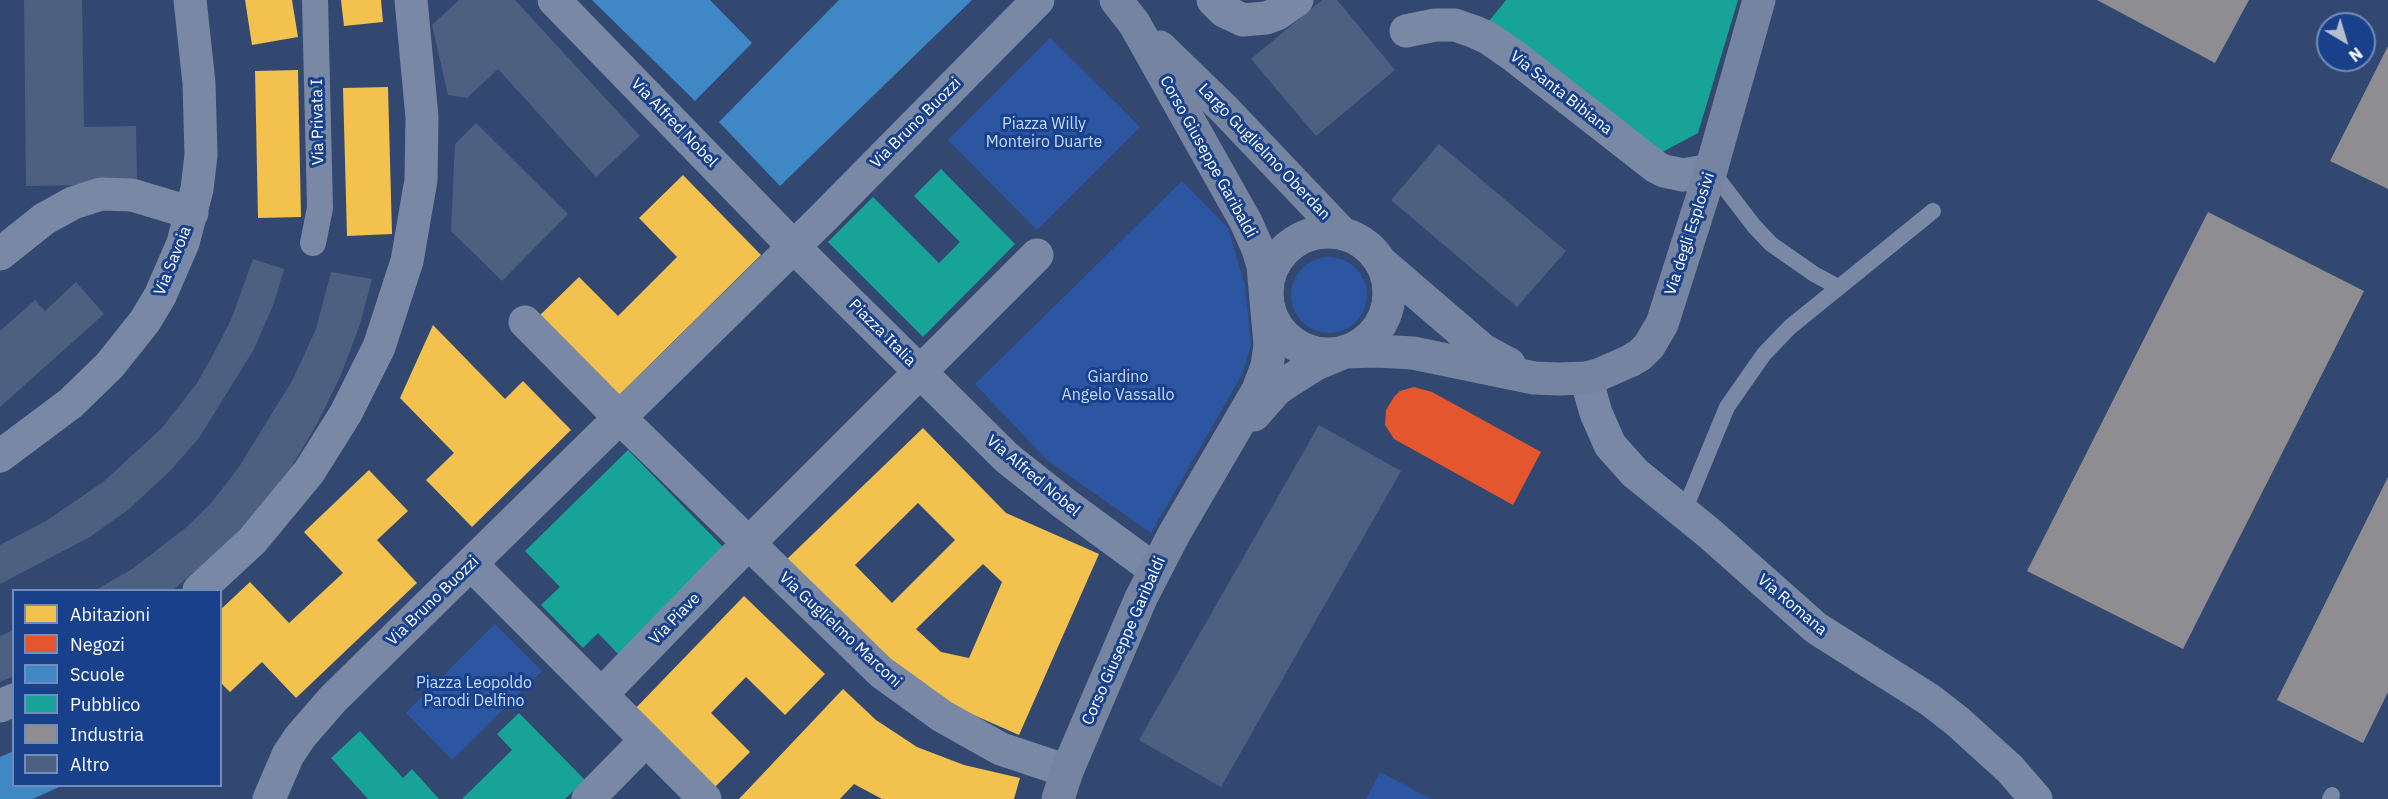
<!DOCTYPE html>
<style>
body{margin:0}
#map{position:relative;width:2388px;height:799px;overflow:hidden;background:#324871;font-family:"IBM Plex Sans",sans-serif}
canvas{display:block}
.legend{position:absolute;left:12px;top:589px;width:210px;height:198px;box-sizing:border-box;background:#18408b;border:2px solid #748cb9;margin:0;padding:8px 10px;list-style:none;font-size:18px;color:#fff}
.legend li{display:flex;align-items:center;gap:12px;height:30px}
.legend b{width:30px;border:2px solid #748cb9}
.north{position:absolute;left:2316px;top:12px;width:60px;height:60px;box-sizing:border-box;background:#18408b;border:2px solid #748cb9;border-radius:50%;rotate:142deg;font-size:16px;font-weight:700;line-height:24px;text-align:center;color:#fff}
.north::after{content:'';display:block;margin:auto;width:21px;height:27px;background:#b7bfcd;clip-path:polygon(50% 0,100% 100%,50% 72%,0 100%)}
</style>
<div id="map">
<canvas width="2388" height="799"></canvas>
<ul class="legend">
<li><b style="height:16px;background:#f2c14e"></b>Abitazioni</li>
<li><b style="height:16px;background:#e4572e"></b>Negozi</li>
<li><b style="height:16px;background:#3f88c5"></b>Scuole</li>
<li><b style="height:16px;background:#17a398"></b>Pubblico</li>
<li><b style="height:16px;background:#8d8d92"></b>Industria</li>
<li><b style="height:16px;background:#4e6081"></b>Altro</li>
</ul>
<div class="north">N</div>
</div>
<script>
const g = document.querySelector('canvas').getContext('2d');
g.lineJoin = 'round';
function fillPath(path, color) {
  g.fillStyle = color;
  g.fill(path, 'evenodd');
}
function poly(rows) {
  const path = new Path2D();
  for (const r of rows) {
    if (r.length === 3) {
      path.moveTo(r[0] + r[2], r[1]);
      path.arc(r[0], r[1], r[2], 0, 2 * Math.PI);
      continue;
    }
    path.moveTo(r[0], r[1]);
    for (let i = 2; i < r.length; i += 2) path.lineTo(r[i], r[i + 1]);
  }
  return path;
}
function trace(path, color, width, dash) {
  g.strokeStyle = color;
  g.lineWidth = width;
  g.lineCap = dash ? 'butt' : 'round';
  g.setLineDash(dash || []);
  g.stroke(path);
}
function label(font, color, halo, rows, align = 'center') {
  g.font = font + ' "IBM Plex Sans",sans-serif';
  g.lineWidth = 6;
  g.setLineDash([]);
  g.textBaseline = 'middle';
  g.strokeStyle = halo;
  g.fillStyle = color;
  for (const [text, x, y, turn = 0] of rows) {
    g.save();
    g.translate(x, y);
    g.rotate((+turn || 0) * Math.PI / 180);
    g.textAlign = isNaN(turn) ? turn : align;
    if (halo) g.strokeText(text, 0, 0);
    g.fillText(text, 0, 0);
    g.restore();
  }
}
fillPath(poly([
 [1050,38,1140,127,1037,230,948,140],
 [1182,181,1228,228,1245,286,1251,344,1243,373,1151,533,1047,460,975,384],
 [1329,295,38],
 [495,624,542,671,452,760,406,713],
 [1380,772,1431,799,1366,799]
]), '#2c56a1');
fillPath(poly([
 [245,0,292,0,298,37,252,45],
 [341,0,381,0,383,22,344,26],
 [298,70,301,217,258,218,255,71],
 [388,87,392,234,347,236,343,88],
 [683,175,761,255,614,400,535,320,579,277,618,316,677,257,639,218],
 [433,325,505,399,523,381,571,430,472,527,426,480,454,453,400,398],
 [923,428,1006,513,1099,554,1019,735,908,686,786,560],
 [918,503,955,540,892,603,855,565],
 [983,564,1002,582,969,658,941,652,916,629],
 [369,470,408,511,377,540,417,583,296,698,262,662,230,692,220,682,220,610,250,582,289,623,343,573,304,532],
 [744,596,825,674,785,715,746,677,711,713,750,752,712,790,632,712],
 [843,689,876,720,917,747,964,765,1020,778,1014,799,882,799,854,784,840,799,739,799]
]), '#f2c14e');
fillPath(poly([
 [1414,387,1432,392,1541,452,1513,505,1394,439,1385,425,1386,410,1394,397,1400,391]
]), '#e4572e');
fillPath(poly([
 [592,0,710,0,752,43,695,101],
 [839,0,972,0,780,186,719,122],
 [14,751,14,786,61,786,33,799,0,799,0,757]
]), '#3f88c5');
fillPath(poly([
 [1506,0,1738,0,1698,133,1655,156,1489,21],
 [941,169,1015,244,923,337,828,242,873,197,939,263,960,242,914,196],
 [628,450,726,550,619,655,598,633,583,648,541,605,560,587,525,551],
 [519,713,585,780,565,799,462,799,512,750,497,734],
 [360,731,403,778,412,769,439,799,368,799,331,758]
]), '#17a398');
fillPath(poly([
 [2097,0,2249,0,2215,63],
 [2388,46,2388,189,2330,161],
 [2208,212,2364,291,2183,649,2027,571],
 [2388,477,2388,692,2363,743,2277,700]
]), '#8d8d92');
fillPath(poly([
 [24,0,82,0,84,127,136,126,137,184,26,186],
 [459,0,515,0,640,136,596,177,498,69,467,98,448,95,432,25],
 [1322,0,1337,0,1395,70,1316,136,1251,59],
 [476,123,568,214,502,281,451,231,455,144],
 [1439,144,1566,251,1517,307,1391,200],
 [253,259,284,269,274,303,254,349,199,438,170,471,129,509,90,537,0,584,0,545,46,521,103,482,161,429,197,383,215,351,231,320],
 [331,272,372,279,359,327,340,377,317,424,289,471,231,540,173,590,96,590,132,569,188,526,212,502,239,467,293,379,316,329],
 [76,282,104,314,0,407,0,331,35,300,45,311],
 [1319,425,1401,471,1221,787,1139,740],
 [14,630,14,676,0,682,0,636]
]), '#4e6081');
trace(poly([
 [1711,170,1754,226,1771,244,1814,274,1838,287],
 [1684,511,1727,407,1764,354,1790,327,1933,211],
 [2330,799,2332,795]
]), '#7989a5', 16);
trace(poly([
 [313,243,320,208,315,0]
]), '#7989a5', 26);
trace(poly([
 [554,0,794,247,1007,458,1065,504,1155,570],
 [1213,0,1224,11,1243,20,1266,18,1277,14,1297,0],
 [1406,31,1435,25,1455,25,1475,32,1488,38,1514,56,1656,167,1664,171,1683,175,1711,170],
 [0,254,44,219,73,203,101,194,132,195,192,213],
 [525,322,620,418,881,672,942,716,983,739,1001,749,1067,771],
 [0,456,71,403,110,365,145,321,160,296,183,243,197,189,201,155,199,83,190,0],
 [471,564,705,799],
 [199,590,252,541,309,472,346,413,379,347,407,261,421,180,422,117,411,0],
 [602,694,722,570,1037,255],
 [0,706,14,700],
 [269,799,288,755,300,737,333,699,823,218,1038,0],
 [588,799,646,740]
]), '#7989a5', 33);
trace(poly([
 [1586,378,1596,413,1610,445,1635,473,1709,533,1816,628,1930,700,1957,721,2010,769,2036,799]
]), '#7989a5', 33);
trace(poly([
 [1160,47,1224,109,1341,232],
 [1328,293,61],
 [1383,264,1483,350,1509,364],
 [1254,415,1276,390,1289,381,1316,364,1345,352,1377,351,1413,353,1534,378,1559,379,1586,378,1598,375,1630,361,1640,355,1649,346,1662,324,1711,170,1759,0],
 [1058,799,1067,771,1141,598,1174,534,1258,390,1267,366,1270,345,1263,266,1258,249,1246,222,1134,23,1116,0]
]), '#7584a1', 33);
label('16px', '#fff', '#18408b', [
 ["Via Santa Bibiana",1561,93,38],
 ["Via Privata I",318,122,-91],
 ["Via Alfred Nobel",674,123,46],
 ["Via Bruno Buozzi",916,123,-45],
 ["Largo Guglielmo Oberdan",1264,152,46],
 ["Corso Giuseppe Garibaldi",1208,157,61],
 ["Via degli Esplosivi",1690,234,-72],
 ["Via Savoia",173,261,-68],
 ["Piazza Italia",882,333,45],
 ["Via Alfred Nobel",1033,476,40],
 ["Via Bruno Buozzi",433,601,-44],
 ["Via Romana",1792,605,40],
 ["Via Piave",675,619,-46],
 ["Via Guglielmo Marconi",840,630,43],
 ["Corso Giuseppe Garibaldi",1124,641,-66]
]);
label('16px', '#c8dafa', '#18408b', [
 ["Piazza Willy",1044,124],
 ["Monteiro Duarte",1044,142],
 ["Giardino",1118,377],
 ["Angelo Vassallo",1118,395],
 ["Piazza Leopoldo",474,683],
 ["Parodi Delfino",474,701]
]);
</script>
